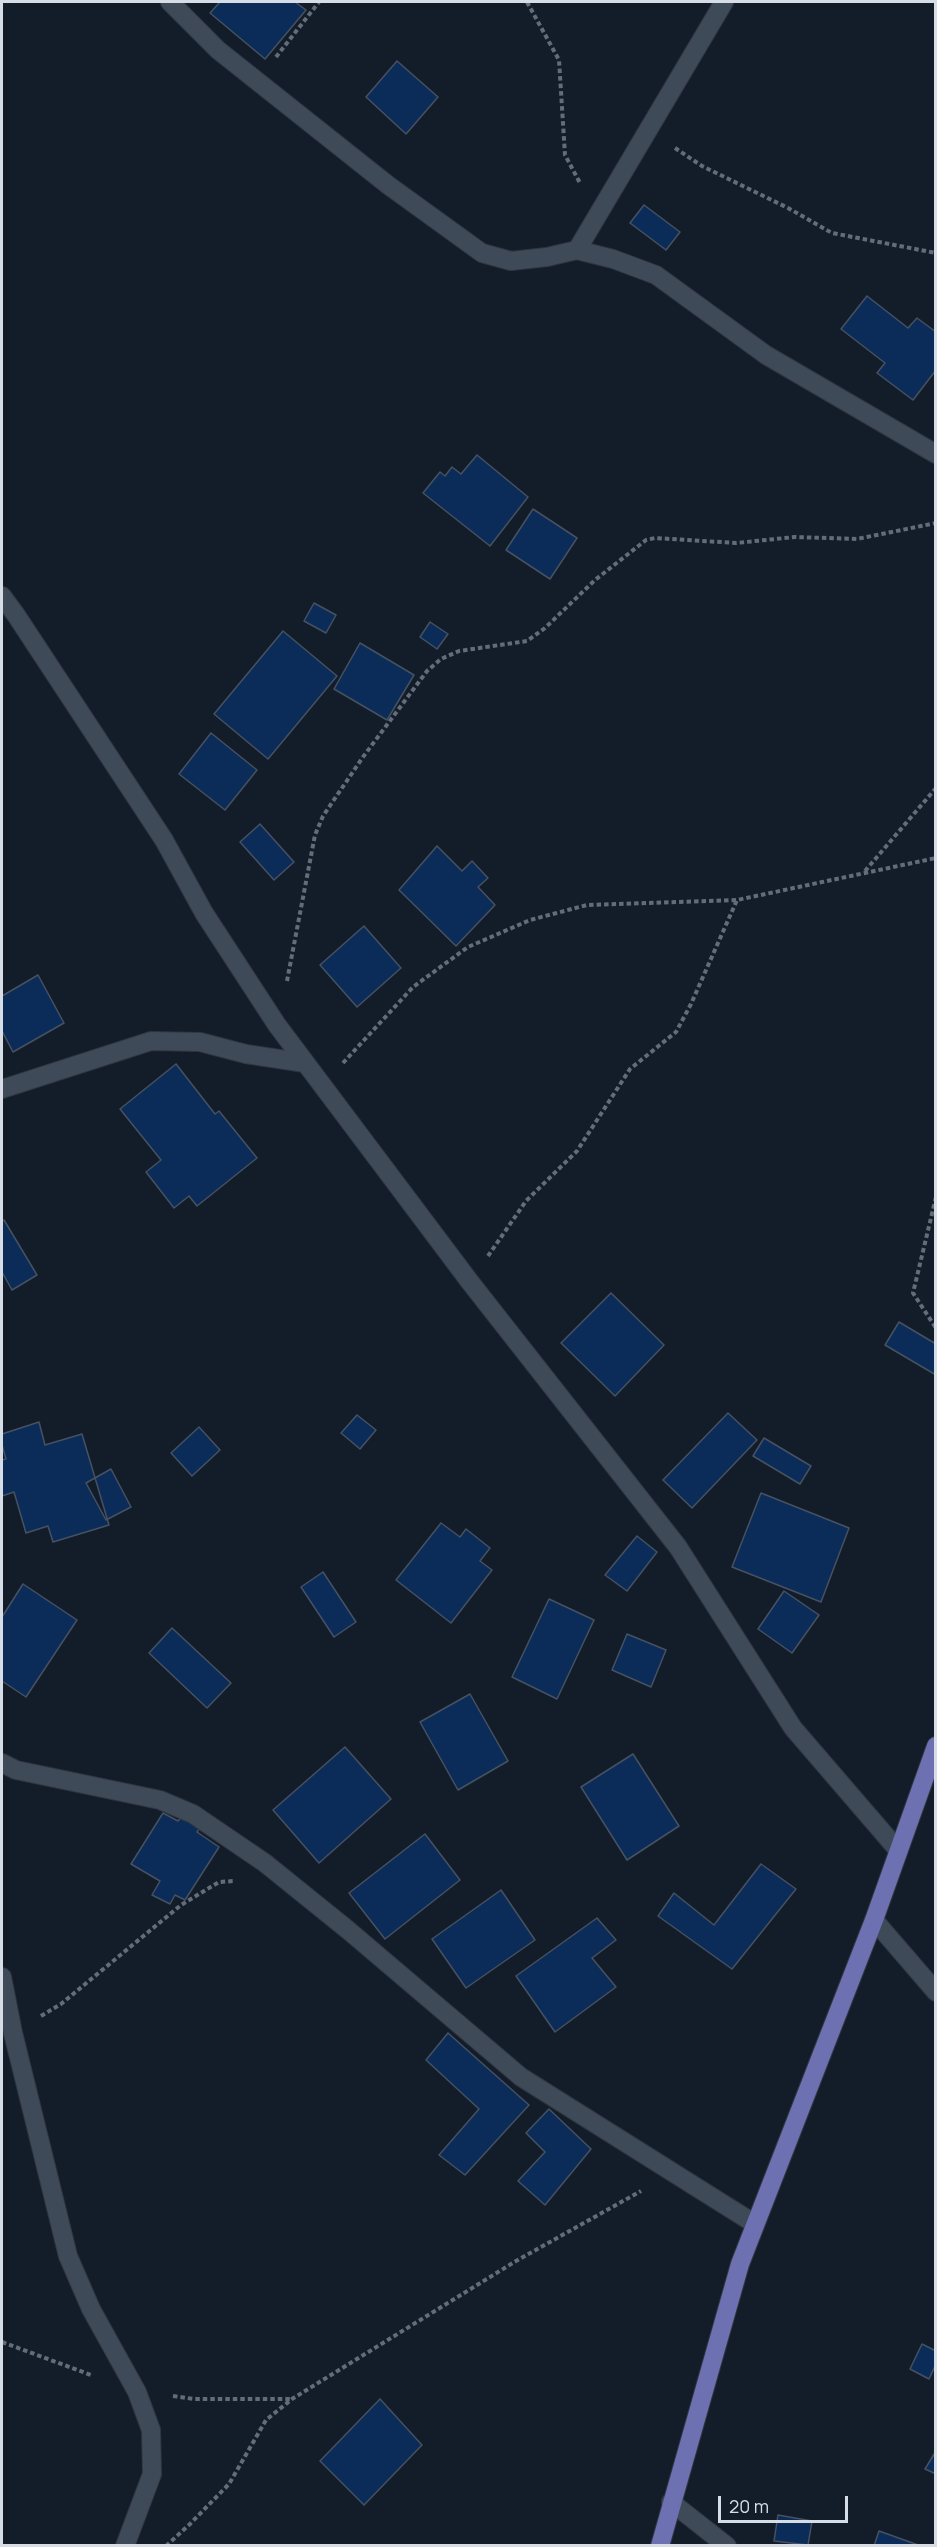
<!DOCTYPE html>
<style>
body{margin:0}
#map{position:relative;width:937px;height:2547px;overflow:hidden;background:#131d2a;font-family:Manrope,sans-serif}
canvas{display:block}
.frame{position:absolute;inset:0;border:3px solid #d7dde7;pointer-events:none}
.scale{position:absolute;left:718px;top:2496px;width:130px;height:27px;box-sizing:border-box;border:3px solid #d7dde7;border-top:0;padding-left:8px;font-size:18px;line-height:21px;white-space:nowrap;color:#d7dde7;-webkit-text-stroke:4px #131d2a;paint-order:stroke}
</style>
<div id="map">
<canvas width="937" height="2547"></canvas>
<div class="frame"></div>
<div class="scale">20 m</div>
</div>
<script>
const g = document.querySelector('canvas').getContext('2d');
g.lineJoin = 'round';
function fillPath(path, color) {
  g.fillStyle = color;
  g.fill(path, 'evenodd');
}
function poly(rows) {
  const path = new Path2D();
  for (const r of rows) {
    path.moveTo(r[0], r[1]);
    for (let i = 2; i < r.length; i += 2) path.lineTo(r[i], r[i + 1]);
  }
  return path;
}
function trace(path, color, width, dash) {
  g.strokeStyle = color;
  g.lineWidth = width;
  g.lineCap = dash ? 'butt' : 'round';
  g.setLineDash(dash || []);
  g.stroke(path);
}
const building = poly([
 [220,2,295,2,306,10,265,59,210,13,220,2],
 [397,61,438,97,406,134,366,97,397,61],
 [644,205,680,232,666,250,630,223,644,205],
 [867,296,908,328,917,318,936,332,936,370,913,400,877,373,885,363,841,329,867,296],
 [477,455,528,497,490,546,423,493,440,472,445,476,452,467,461,474,477,455],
 [533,509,577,538,550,579,506,550,533,509],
 [314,603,336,615,326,633,304,621,314,603],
 [430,622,448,634,437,649,420,637,430,622],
 [283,631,337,676,268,759,214,714,283,631],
 [360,643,414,675,387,720,334,689,360,643],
 [211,733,257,770,225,810,179,774,211,733],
 [260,824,294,862,274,880,240,842,260,824],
 [437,846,462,871,472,861,488,878,478,887,495,905,456,946,399,890,437,846],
 [364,926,401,968,357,1007,320,965,364,926],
 [38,975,64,1023,13,1052,2,1031,2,996,38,975],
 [176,1064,215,1114,219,1111,257,1158,197,1206,189,1196,174,1208,146,1172,161,1160,120,1109,176,1064],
 [4,1220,37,1275,12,1290,2,1272,2,1221,4,1220],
 [611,1293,664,1345,615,1396,561,1343,611,1293],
 [899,1322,936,1344,936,1375,885,1345,899,1322],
 [728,1413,757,1440,692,1508,663,1480,728,1413],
 [357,1415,376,1430,360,1449,341,1433,357,1415],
 [39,1422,45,1445,82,1434,109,1525,53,1542,48,1526,26,1533,14,1492,2,1496,2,1460,6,1459,2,1445,2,1434,39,1422],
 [199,1427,220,1450,192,1476,171,1453,199,1427],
 [764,1438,811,1466,800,1484,753,1456,764,1438],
 [111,1469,131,1507,106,1520,86,1483,111,1469],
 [761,1493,849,1528,821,1602,732,1567,761,1493],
 [441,1523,460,1537,466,1529,490,1548,480,1561,492,1570,451,1623,396,1580,441,1523],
 [637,1536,657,1552,627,1591,605,1575,637,1536],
 [323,1572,356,1622,334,1637,301,1587,323,1572],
 [23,1584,77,1620,26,1697,2,1681,2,1617,23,1584],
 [784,1591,819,1615,792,1653,758,1629,784,1591],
 [549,1599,594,1620,557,1699,512,1677,549,1599],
 [172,1628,231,1683,207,1708,149,1653,172,1628],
 [627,1634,666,1650,651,1687,612,1670,627,1634],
 [470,1694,508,1761,458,1790,420,1722,470,1694],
 [345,1747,391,1799,319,1863,273,1810,345,1747],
 [633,1754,679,1826,627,1860,581,1787,633,1754],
 [163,1813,178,1821,184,1814,202,1825,197,1832,219,1847,185,1900,175,1895,170,1904,152,1895,160,1881,131,1864,163,1813],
 [425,1834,460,1880,385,1939,349,1893,425,1834],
 [761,1864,796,1889,732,1969,658,1916,674,1893,714,1925,761,1864],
 [501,1890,535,1940,466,1988,432,1939,501,1890],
 [597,1918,616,1940,592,1958,616,1987,555,2032,516,1976,597,1918],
 [448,2033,529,2105,465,2175,439,2155,479,2109,426,2060,448,2033],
 [549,2109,591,2149,545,2205,518,2181,545,2152,526,2133,549,2109],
 [922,2344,936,2351,936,2364,929,2379,910,2369,922,2344],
 [380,2399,422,2445,364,2505,320,2461,380,2399],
 [936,2451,936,2474,925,2469,936,2451],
 [778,2515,812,2521,808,2545,774,2541,778,2515],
 [879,2531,921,2546,874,2546,879,2531]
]);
fillPath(building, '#0b2c58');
trace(building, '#465161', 1.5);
const minor = poly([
 [170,2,218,50,388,185,482,253,511,261,547,257,577,250,613,259,656,275,766,355,936,454],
 [577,250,724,2],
 [2,596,16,615,164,840,204,913,277,1025,470,1282,678,1547,793,1728,898,1850],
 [2,1089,151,1041,200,1042,246,1054,305,1063],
 [2,1763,16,1770,160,1800,193,1814,265,1863,348,1930,521,2077,755,2224],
 [874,1920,936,1992],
 [2,1977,13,2033,68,2256,91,2309,137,2392,151,2430,152,2474,125,2546],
 [671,2502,727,2546]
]);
const major = poly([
 [660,2546,740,2264,874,1920,936,1746]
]);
trace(minor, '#313641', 20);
trace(major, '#313641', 20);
trace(poly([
 [527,2,559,60,565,155,580,183],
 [276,57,319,2],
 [675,148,702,166,788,208,832,233,936,253],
 [865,871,936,788],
 [287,981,315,835,323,816,363,757,427,671,441,659,459,651,527,641,545,628,595,580,646,540,655,538,736,543,795,537,857,539,936,523],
 [343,1063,413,987,468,947,530,920,587,905,737,900,936,858],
 [936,1197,913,1293,936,1328],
 [488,1256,526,1201,577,1151,630,1069,676,1032,691,1004,737,900],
 [41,2016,61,2004,181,1905,219,1882,234,1881],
 [2,2342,91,2375],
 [173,2396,194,2399,291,2399],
 [166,2546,190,2524,229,2484,266,2420,292,2399,516,2261,641,2191]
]), '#646c78', 4, [4.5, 3]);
trace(minor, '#3f4a59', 18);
trace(major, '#6e71b1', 18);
</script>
